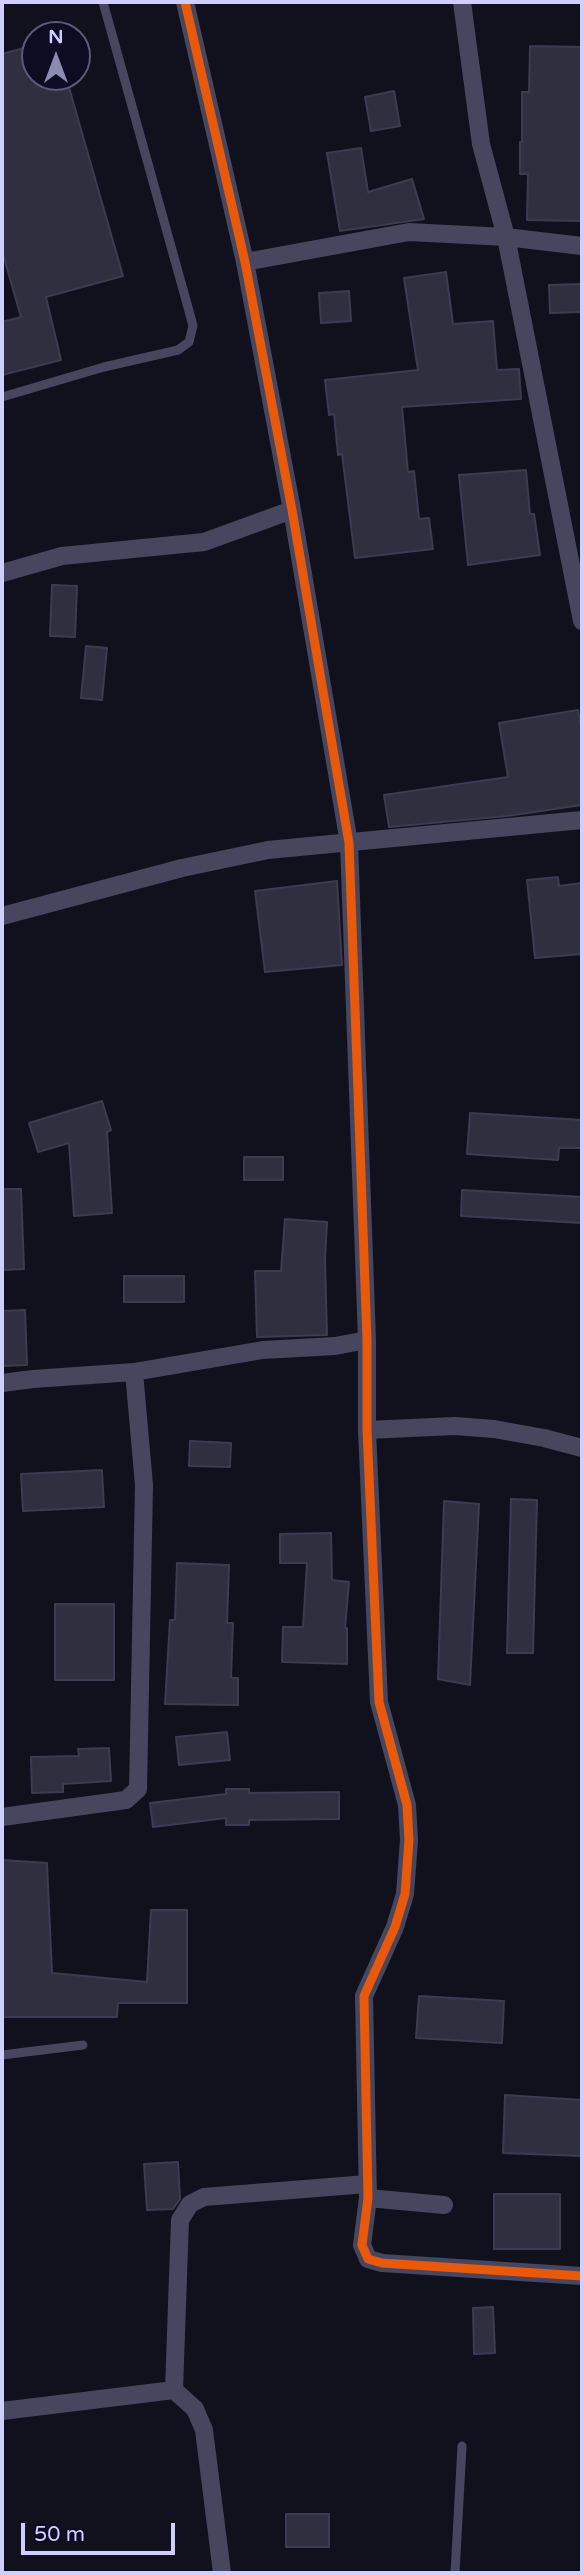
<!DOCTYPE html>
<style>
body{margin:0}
#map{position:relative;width:584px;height:2575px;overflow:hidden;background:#11111d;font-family:"Varela Round",sans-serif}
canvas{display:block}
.frame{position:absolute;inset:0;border:4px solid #cecfff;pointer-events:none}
.north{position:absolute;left:21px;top:21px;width:70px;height:70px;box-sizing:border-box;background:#0d0c22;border:2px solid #5a5a7a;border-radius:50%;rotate:0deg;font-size:19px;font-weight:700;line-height:28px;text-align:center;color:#cecfff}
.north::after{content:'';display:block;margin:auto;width:24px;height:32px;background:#8c8cb0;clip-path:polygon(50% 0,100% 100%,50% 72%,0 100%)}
.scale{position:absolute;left:21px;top:2523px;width:154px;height:32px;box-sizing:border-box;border:4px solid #cecfff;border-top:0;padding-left:9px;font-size:21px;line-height:24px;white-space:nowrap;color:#cecfff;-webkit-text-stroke:5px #0d0c22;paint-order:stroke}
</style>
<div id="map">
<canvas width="584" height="2575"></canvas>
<div class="frame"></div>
<div class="north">N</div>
<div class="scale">50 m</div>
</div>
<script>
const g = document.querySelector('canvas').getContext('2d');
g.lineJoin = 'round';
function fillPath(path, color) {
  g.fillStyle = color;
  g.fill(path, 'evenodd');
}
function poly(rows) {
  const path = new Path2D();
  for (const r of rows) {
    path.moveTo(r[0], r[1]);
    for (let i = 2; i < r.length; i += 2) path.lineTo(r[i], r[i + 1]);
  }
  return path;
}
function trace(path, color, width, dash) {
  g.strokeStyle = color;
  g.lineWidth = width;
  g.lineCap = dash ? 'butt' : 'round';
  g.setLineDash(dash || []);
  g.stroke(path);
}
const building = poly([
 [35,45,35,77,66,77,123,276,46,297,61,360,2,375,2,322,21,317,2,251,2,54,35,45],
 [530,46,582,47,582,221,527,220,528,174,520,174,520,142,522,142,522,92,529,92,530,46],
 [394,91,400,126,371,131,365,97,394,91],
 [361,148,368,192,412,179,424,219,340,231,327,153,361,148],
 [446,272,453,324,493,321,497,370,519,369,521,399,402,407,408,472,414,471,419,519,429,518,433,549,355,558,342,454,338,455,334,414,329,415,325,380,418,370,404,278,446,272],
 [582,284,582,312,550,313,549,285,582,284],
 [349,291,351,321,321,323,319,293,349,291],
 [526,470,530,514,534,514,540,555,468,565,459,475,526,470],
 [52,585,77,586,75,637,50,636,52,585],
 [86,646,107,648,102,700,81,698,86,646],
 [578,710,582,732,582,805,507,816,389,827,384,795,508,777,499,723,578,710],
 [558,877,559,886,582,883,582,954,535,958,527,880,558,877],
 [337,881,342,965,265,972,255,891,337,881],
 [102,1101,111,1130,107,1132,112,1213,74,1216,69,1143,38,1152,29,1123,102,1101],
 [470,1113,582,1120,582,1148,559,1148,558,1160,467,1154,470,1113],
 [244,1157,283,1157,283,1180,244,1180,244,1157],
 [2,1189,21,1189,24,1269,2,1270,2,1189],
 [462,1190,582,1197,582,1223,461,1216,462,1190],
 [285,1219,327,1222,325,1260,327,1335,257,1337,255,1271,281,1271,285,1219],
 [124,1276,184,1276,184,1302,124,1302,124,1276],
 [25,1310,27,1365,2,1366,2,1311,25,1310],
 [190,1441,231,1443,230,1467,189,1466,190,1441],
 [102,1470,104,1507,23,1511,21,1474,102,1470],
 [511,1499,537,1500,533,1653,507,1653,511,1499],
 [444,1501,479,1504,470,1685,438,1679,444,1501],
 [331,1533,332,1580,349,1582,345,1628,347,1628,347,1664,282,1662,283,1627,303,1627,307,1563,280,1563,280,1534,331,1533],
 [177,1563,229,1565,227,1623,233,1623,231,1678,238,1678,238,1705,165,1704,170,1620,175,1620,177,1563],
 [55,1604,114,1604,114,1680,55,1680,55,1604],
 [227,1732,230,1760,179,1765,176,1737,227,1732],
 [109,1748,111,1781,63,1784,63,1792,32,1793,31,1757,79,1756,78,1749,109,1748],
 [226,1789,249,1789,249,1793,339,1792,339,1819,249,1820,249,1825,226,1825,226,1818,153,1827,150,1803,226,1794,226,1789],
 [2,1860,47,1863,52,1973,147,1982,151,1910,187,1910,187,2003,118,2003,117,2017,2,2017,2,1860],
 [419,1996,504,2001,502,2043,416,2038,419,1996],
 [505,2095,582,2100,582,2156,503,2153,505,2095],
 [178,2162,180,2199,173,2209,147,2210,144,2164,178,2162],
 [494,2194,560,2194,560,2249,494,2249,494,2194],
 [493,2307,495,2353,474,2354,473,2308,493,2307],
 [286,2514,329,2514,329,2547,286,2547,286,2514]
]);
fillPath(building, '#2f2f3f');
trace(building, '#3c3b52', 2);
trace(poly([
 [2,397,104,367,178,350,189,342,193,326,189,311,103,2],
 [2,2055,83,2045],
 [455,2573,462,2446]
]), '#46475e', 9);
trace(poly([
 [185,2,245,262,292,510,349,843,367,1340,367,1430,379,1702,407,1805,409,1840,405,1894,395,1927,364,1996,368,2198,362,2245,368,2259,382,2263,582,2276],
 [462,2,481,144,506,237,582,621],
 [245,262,409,232,506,237,582,246],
 [2,573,62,556,204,542,292,510],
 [2,916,182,868,268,850,582,820],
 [2,1383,33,1379,134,1372,263,1350,335,1346,367,1340],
 [367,1430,455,1426,494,1429,544,1438,582,1448],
 [2,1817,126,1800,138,1789,144,1485,134,1372],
 [368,2198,444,2205],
 [174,2390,180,2220,190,2204,204,2197,367,2184],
 [2,2411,174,2390,195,2409,204,2430,222,2573]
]), '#46475e', 18);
trace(poly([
 [185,2,245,262,292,510,349,843,367,1340,367,1430,379,1702,407,1805,409,1840,405,1894,395,1927,364,1996,368,2198,362,2245,368,2259,382,2263,582,2276]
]), '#e8590c', 9);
</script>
